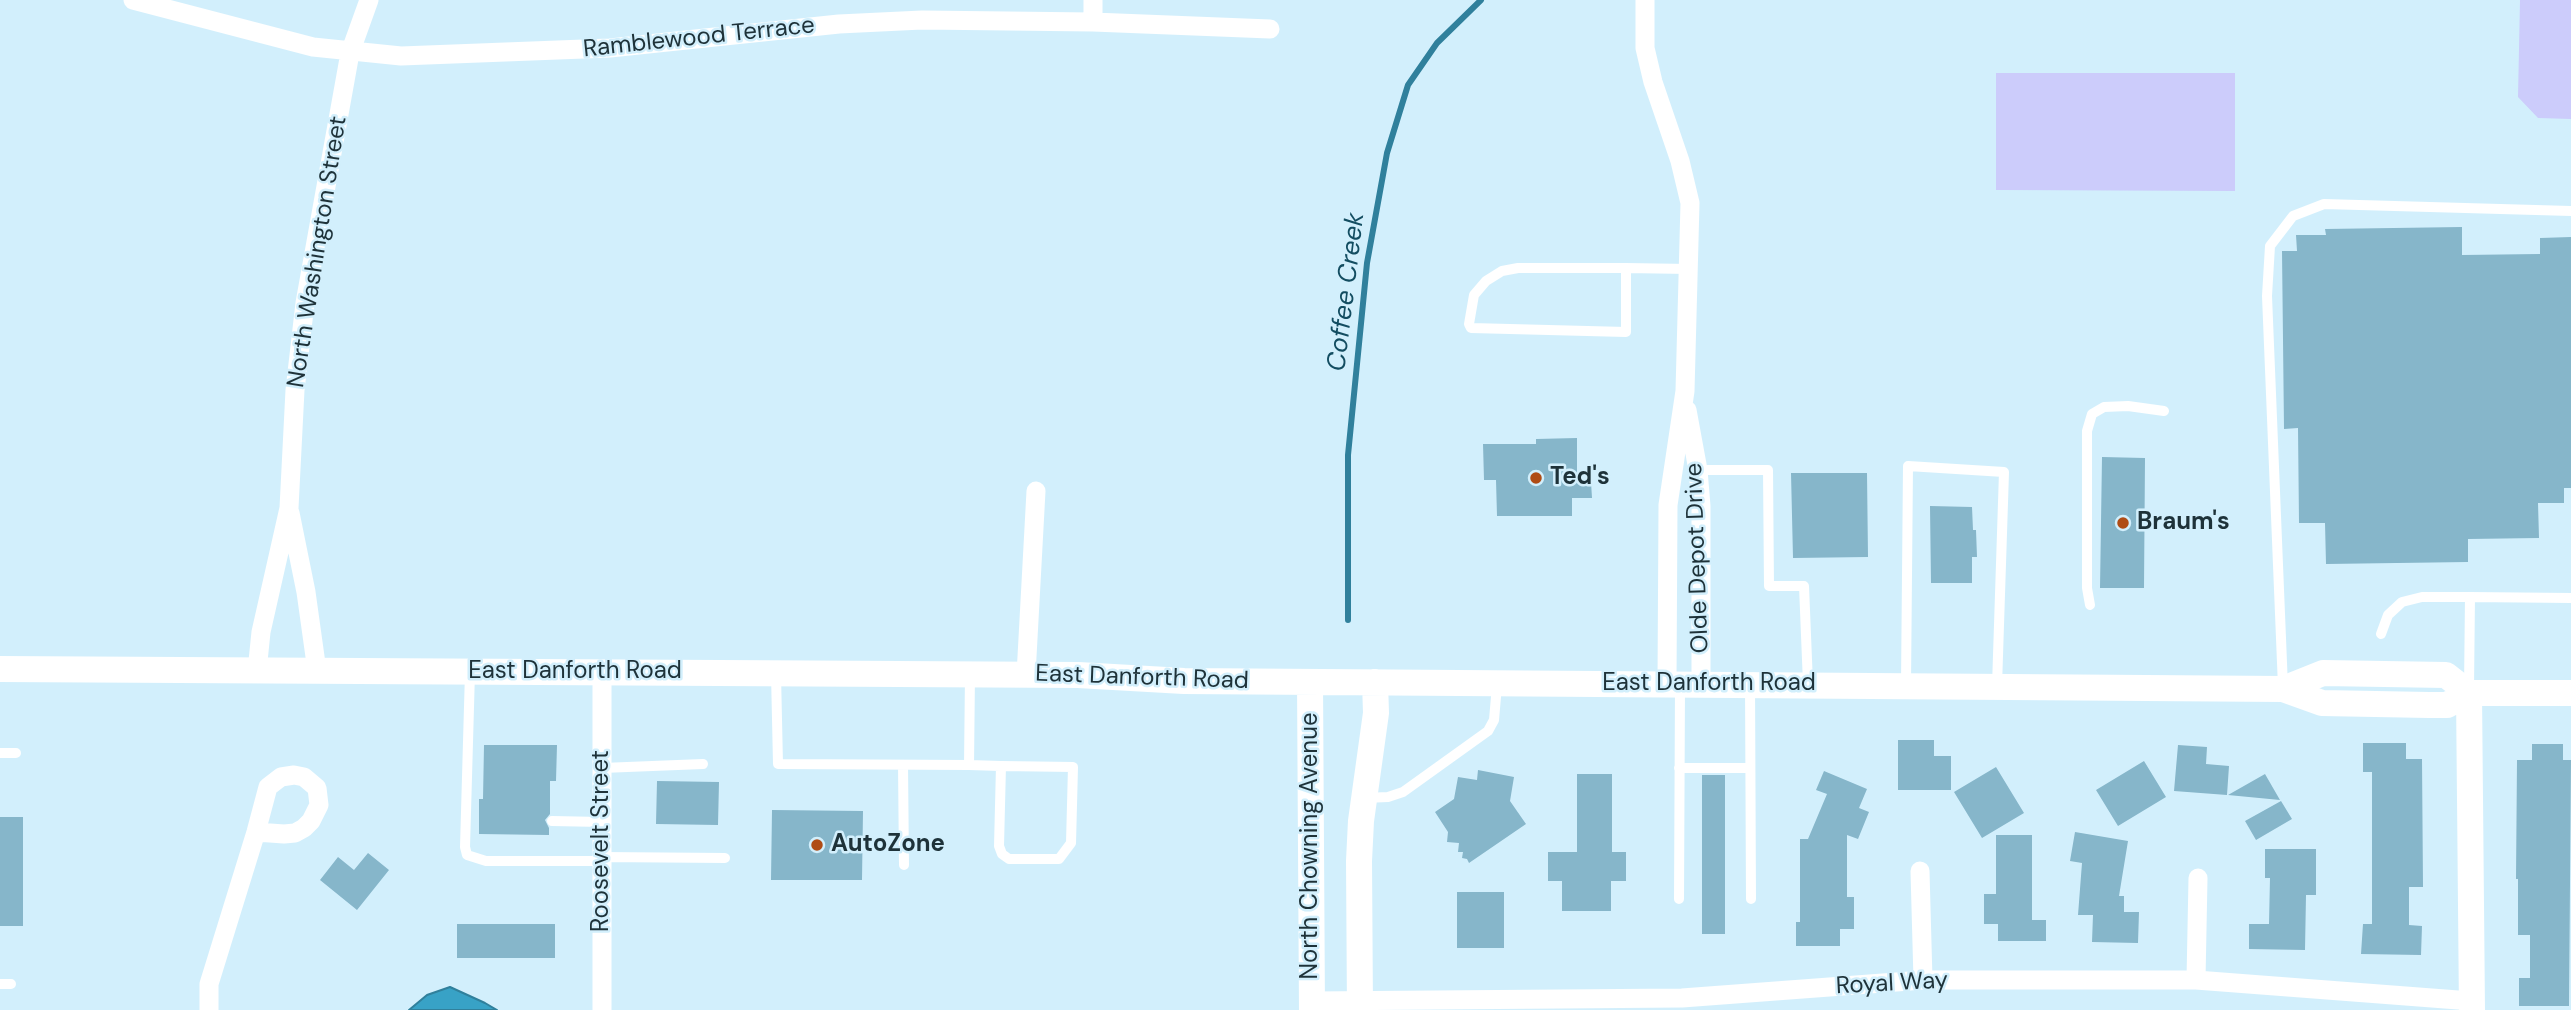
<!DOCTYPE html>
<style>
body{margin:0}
canvas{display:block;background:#d2effc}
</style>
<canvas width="2571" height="1010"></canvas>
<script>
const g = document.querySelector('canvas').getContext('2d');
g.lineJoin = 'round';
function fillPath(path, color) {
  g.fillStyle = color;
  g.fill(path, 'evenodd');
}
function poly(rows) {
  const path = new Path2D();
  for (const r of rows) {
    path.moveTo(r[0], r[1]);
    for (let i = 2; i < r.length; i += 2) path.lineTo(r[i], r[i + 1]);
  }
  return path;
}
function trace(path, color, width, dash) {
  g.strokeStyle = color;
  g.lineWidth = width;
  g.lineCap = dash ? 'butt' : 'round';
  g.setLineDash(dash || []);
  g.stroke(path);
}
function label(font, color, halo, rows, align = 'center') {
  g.font = font + ' "DM Sans",sans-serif';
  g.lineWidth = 5;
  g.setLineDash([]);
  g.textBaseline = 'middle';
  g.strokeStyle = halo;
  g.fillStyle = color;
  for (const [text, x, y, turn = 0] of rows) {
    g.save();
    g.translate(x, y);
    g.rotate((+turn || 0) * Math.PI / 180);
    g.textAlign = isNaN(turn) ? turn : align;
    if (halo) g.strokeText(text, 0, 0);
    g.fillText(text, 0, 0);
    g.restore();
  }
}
fillPath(poly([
 [2520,0,2571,0,2571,119,2538,118,2518,97],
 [1996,73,2235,73,2235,191,1996,190]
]), '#ccccfb');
const water = poly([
 [450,987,485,1003,497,1010,409,1010,427,995,450,987]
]);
fillPath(water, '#38a2c6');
trace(water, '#30809c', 2);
trace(poly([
 [1348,620,1348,455,1367,263,1387,153,1408,85,1437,43,1481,0]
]), '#30809c', 6);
fillPath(poly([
 [2462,227,2462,255,2540,254,2540,238,2571,237,2571,488,2564,488,2564,503,2538,503,2539,538,2468,539,2468,562,2326,564,2325,523,2299,523,2298,428,2284,429,2282,251,2297,251,2296,235,2326,235,2325,229],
 [1577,438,1577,482,1591,482,1592,498,1572,498,1572,516,1497,516,1496,480,1484,480,1483,444,1536,444,1536,439],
 [2102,457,2145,458,2144,588,2100,588],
 [1791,473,1867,473,1868,557,1793,558],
 [1930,506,1972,507,1973,530,1976,530,1977,557,1972,557,1972,583,1931,583],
 [1898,740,1934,740,1934,756,1951,756,1951,790,1898,790],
 [2363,743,2406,743,2406,759,2422,759,2423,887,2409,887,2409,925,2422,926,2421,955,2361,954,2363,924,2372,924,2372,772,2363,772],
 [2532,744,2563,744,2563,760,2571,760,2569,1006,2519,1006,2519,978,2530,978,2530,935,2518,935,2518,879,2516,879,2517,760,2532,760],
 [484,745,557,745,556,781,550,781,550,814,545,820,549,828,549,835,479,834,479,799,483,799],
 [2178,745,2207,747,2206,764,2229,766,2227,795,2174,791],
 [2144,761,2166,797,2118,826,2096,790],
 [1996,767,2024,813,1982,838,1954,792],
 [1478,770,1514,777,1510,801,1526,824,1469,863,1467,859,1462,858,1463,852,1458,852,1459,843,1447,842,1448,832,1435,812,1454,799,1458,777,1477,780],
 [1824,771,1867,789,1859,808,1869,812,1858,839,1847,835,1847,897,1854,897,1854,929,1840,929,1840,946,1796,946,1796,922,1800,922,1800,839,1808,839,1827,794,1816,790],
 [1577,774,1612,774,1612,852,1626,852,1626,881,1611,881,1611,911,1562,911,1562,881,1548,881,1548,852,1577,852],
 [2265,774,2280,800,2228,795],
 [1702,775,1725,775,1725,934,1702,934],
 [657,781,719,782,718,825,656,824],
 [2281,801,2292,819,2256,840,2245,821],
 [772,810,863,811,862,880,771,880],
 [0,817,23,817,23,926,0,926],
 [2075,832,2128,841,2119,896,2124,896,2124,912,2139,912,2138,943,2092,942,2093,915,2078,915,2082,863,2070,861],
 [1996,835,2032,835,2032,920,2046,920,2046,941,1998,941,1998,924,1984,924,1984,894,1996,894],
 [2265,849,2316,849,2316,895,2306,895,2305,950,2249,949,2249,924,2269,924,2270,878,2265,878],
 [368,853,389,870,357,910,320,880,338,857,354,870],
 [1457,892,1504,892,1504,948,1457,948],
 [457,924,555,924,555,958,457,958]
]), '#86b6ca');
trace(poly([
 [1626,268,1626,332,1471,328,1469,324,1474,295,1486,281,1502,271,1518,268,1626,268,1689,269],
 [1698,470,1768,470,1769,586,1804,586,1808,684],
 [2090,605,2087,588,2087,431,2092,414,2104,407,2128,406,2164,411],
 [2381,634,2388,615,2402,602,2422,597,2470,597],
 [470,672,465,847,467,855,486,861,602,861],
 [776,674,778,764,969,765,1001,766,1073,767,1071,843,1059,859,1009,859,1002,854,999,846,1001,766],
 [1906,684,1908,466,2004,472,1997,686],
 [1750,685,1751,899],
 [2283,687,2267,296,2270,246,2293,216,2324,204,2571,211],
 [2469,688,2470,597,2571,598],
 [0,753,16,753],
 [903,765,904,865],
 [969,765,970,675],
 [602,768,703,764],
 [1679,768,1750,768],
 [1364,798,1388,797,1403,792,1488,731,1494,720,1497,685],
 [552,821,602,822],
 [602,857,725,858],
 [1679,899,1680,687],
 [0,984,11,984]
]), '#fff', 10);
trace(poly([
 [133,0,313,47,401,56,610,48,839,24,922,20,1093,22,1270,29],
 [1093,0,1093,22],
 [1645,0,1645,48,1653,82,1680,161,1690,203,1685,391,1668,505,1667,683],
 [1687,410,1698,470,1701,506,1701,684],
 [290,513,306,592,317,671],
 [257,671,261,632,289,508,295,390,305,303,350,53,369,0],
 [602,672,602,1010],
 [1026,675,1036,491],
 [1920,871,1923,980],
 [2196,980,2198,878],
 [1312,1001,1682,998,1923,980,2196,980,2471,1001],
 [209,1010,209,984,256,832,268,787,281,777,294,775,304,777,317,788,319,805,311,821,304,828,295,833,284,834,256,832]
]), '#fff', 19);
trace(poly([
 [0,669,1078,675,1184,681,2283,689,2322,703,2429,705,2447,705,2469,693,2571,693],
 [1310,682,1312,1010],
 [2283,689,2323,673,2446,675,2469,693],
 [2469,693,2472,1010],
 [1360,1010,1359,861,1361,821,1376,713,1375,682]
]), '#fff', 26);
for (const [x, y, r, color] of [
 [1536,478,7,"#af4c15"],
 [2123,523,7,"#af4c15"],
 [817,845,7,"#af4c15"]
]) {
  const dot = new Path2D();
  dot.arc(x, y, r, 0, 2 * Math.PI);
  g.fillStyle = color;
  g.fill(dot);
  trace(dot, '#d2effc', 2.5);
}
label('24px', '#1e3239', '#d2effc', [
 ["Ramblewood Terrace",699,38,-6],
 ["North Washington Street",318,252,-81],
 ["Olde Depot Drive",1698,558,-92],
 ["East Danforth Road",575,672],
 ["East Danforth Road",1142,678,2],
 ["East Danforth Road",1709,684],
 ["Roosevelt Street",602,841,-90],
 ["North Chowning Avenue",1311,846,-90],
 ["Royal Way",1892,984,-3]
]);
label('bold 24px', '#1e3239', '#d2effc', [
 ["Ted's",1550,478],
 ["Braum's",2137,523],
 ["AutoZone",831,845]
], 'left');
label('italic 26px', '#134d61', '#d2effc', [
 ["Coffee Creek",1347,292,-83]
]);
</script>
